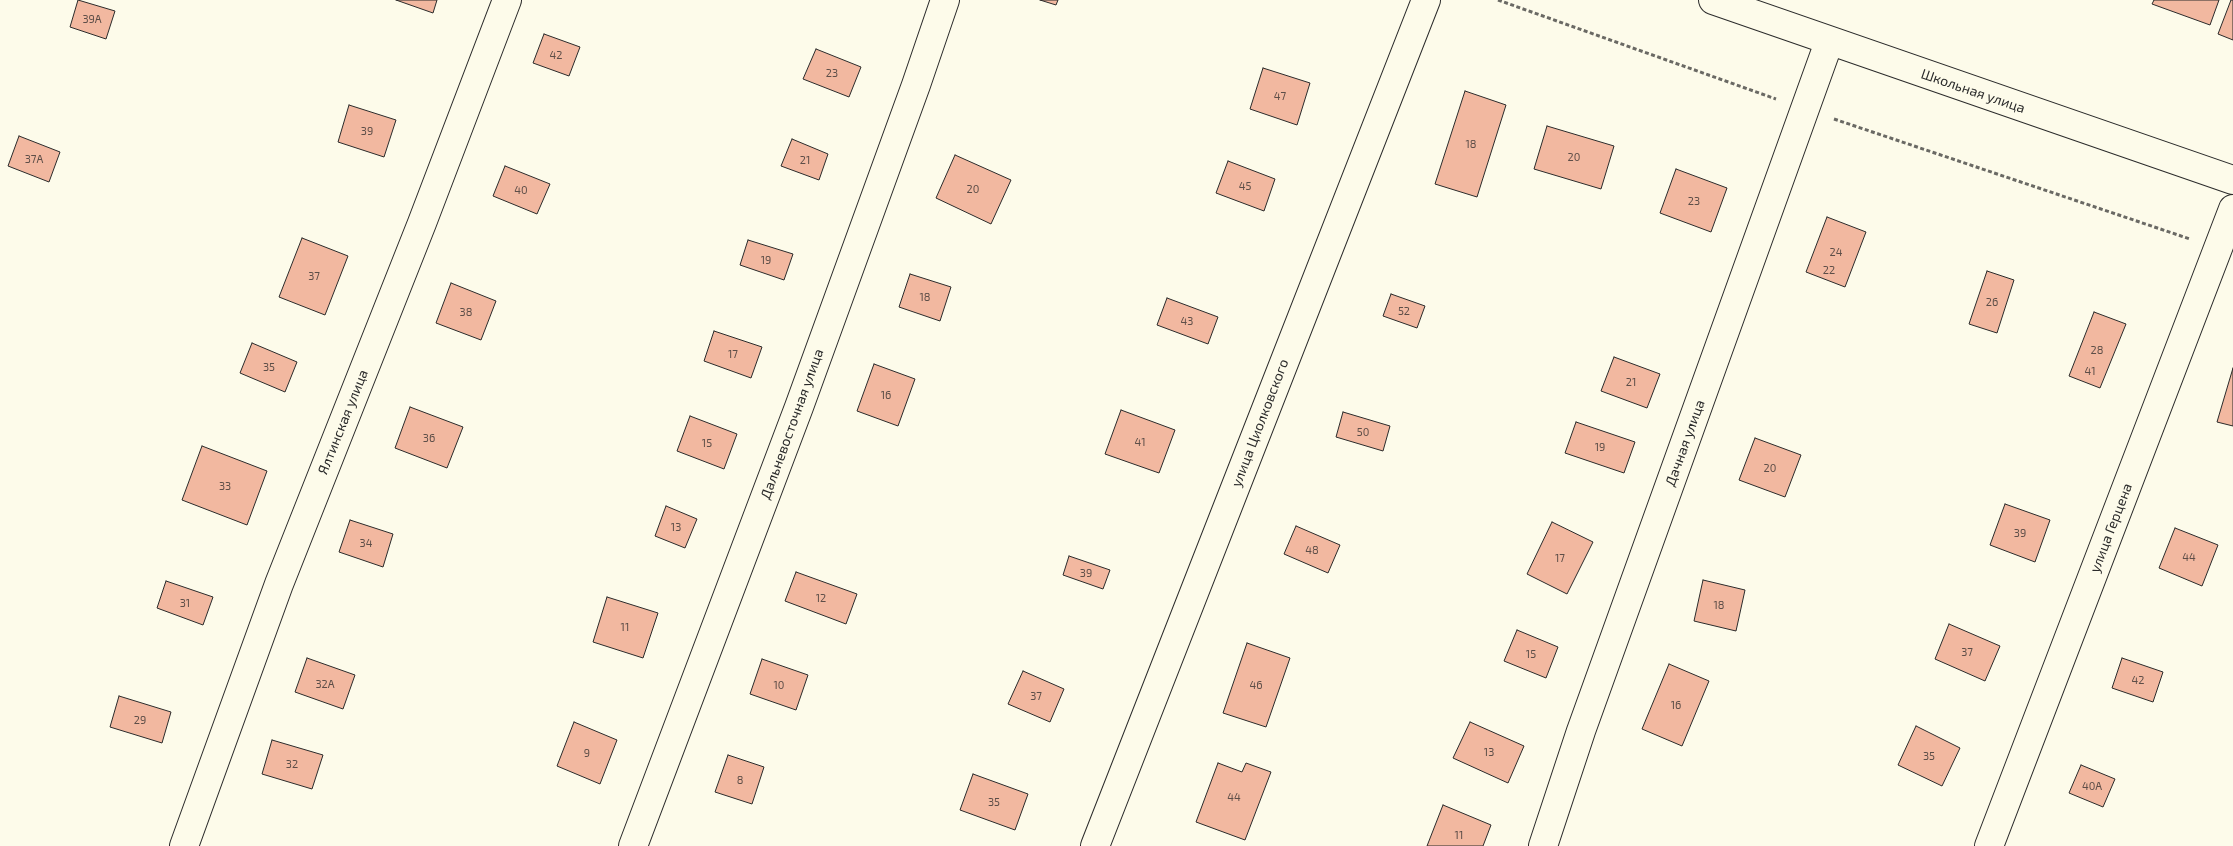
<!DOCTYPE html>
<meta charset="utf-8">
<style>
body{margin:0}
canvas{display:block;background:#fdfbea}
</style>
<canvas width="2233" height="846"></canvas>
<script>
const g = document.querySelector('canvas').getContext('2d');
g.lineJoin = 'round';
function fillPath(path, color) {
  g.fillStyle = color;
  g.fill(path, 'evenodd');
}
function poly(rows) {
  const path = new Path2D();
  for (const r of rows) {
    path.moveTo(r[0], r[1]);
    for (let i = 2; i < r.length; i += 2) path.lineTo(r[i], r[i + 1]);
  }
  return path;
}
function trace(path, color, width, dash) {
  g.strokeStyle = color;
  g.lineWidth = width;
  g.lineCap = dash ? 'butt' : 'round';
  g.setLineDash(dash || []);
  g.stroke(path);
}
function label(font, color, halo, rows, align = 'center') {
  g.font = font + ' "Exo 2",sans-serif';
  g.lineWidth = 4;
  g.setLineDash([]);
  g.textBaseline = 'middle';
  g.strokeStyle = halo;
  g.fillStyle = color;
  for (const [text, x, y, turn = 0] of rows) {
    g.save();
    g.translate(x, y);
    g.rotate((+turn || 0) * Math.PI / 180);
    g.textAlign = isNaN(turn) ? turn : align;
    if (halo) g.strokeText(text, 0, 0);
    g.fillText(text, 0, 0);
    g.restore();
  }
}
const building = poly([
 [78,0,115,11,106,39,70,27,78,0],
 [396,0,437,0,433,13,396,0],
 [1040,0,1058,0,1056,5,1040,0],
 [2154,0,2219,0,2210,25,2152,4,2154,0],
 [2231,0,2233,0,2233,40,2218,34,2231,0],
 [544,34,580,47,569,76,533,63,544,34],
 [816,49,861,67,849,97,803,79,816,49],
 [1263,68,1310,83,1297,125,1250,109,1263,68],
 [1465,91,1506,105,1477,197,1435,184,1465,91],
 [349,105,396,120,384,157,338,142,349,105],
 [1547,126,1614,146,1601,189,1534,169,1547,126],
 [19,136,60,152,49,182,8,166,19,136],
 [792,139,828,154,819,180,781,166,792,139],
 [955,155,1011,180,991,224,936,198,955,155],
 [1228,161,1275,179,1264,211,1216,193,1228,161],
 [505,166,550,184,537,214,493,196,505,166],
 [1676,169,1727,188,1711,232,1660,213,1676,169],
 [1827,217,1866,232,1845,287,1806,272,1827,217],
 [302,238,348,256,325,315,279,297,302,238],
 [748,240,793,254,784,280,740,265,748,240],
 [1987,271,2014,280,1997,333,1969,324,1987,271],
 [910,274,951,287,940,321,899,307,910,274],
 [451,283,496,301,481,340,436,323,451,283],
 [1391,294,1425,306,1417,328,1383,316,1391,294],
 [1167,298,1218,317,1208,344,1157,325,1167,298],
 [2094,312,2126,324,2100,388,2069,376,2094,312],
 [714,331,762,347,751,378,704,361,714,331],
 [252,343,297,362,285,392,240,373,252,343],
 [1614,357,1660,374,1647,408,1601,391,1614,357],
 [874,364,915,379,898,426,857,411,874,364],
 [2233,368,2233,426,2217,422,2233,368],
 [410,407,463,427,447,468,395,448,410,407],
 [1121,410,1175,430,1159,473,1105,454,1121,410],
 [1343,412,1390,426,1383,451,1336,437,1343,412],
 [690,416,737,434,724,469,677,451,690,416],
 [1576,422,1635,442,1624,473,1565,453,1576,422],
 [1755,438,1801,455,1785,497,1739,480,1755,438],
 [202,446,267,471,247,525,182,500,202,446],
 [2005,504,2050,520,2035,562,1990,545,2005,504],
 [666,506,697,519,685,548,655,536,666,506],
 [350,520,393,534,383,567,339,552,350,520],
 [1552,522,1593,542,1567,594,1527,574,1552,522],
 [1296,526,1340,545,1328,573,1284,554,1296,526],
 [2175,528,2218,545,2202,586,2159,568,2175,528],
 [1069,556,1110,570,1103,589,1063,575,1069,556],
 [796,572,857,594,846,624,785,601,796,572],
 [1703,580,1745,590,1736,631,1694,621,1703,580],
 [166,581,213,597,203,625,157,608,166,581],
 [607,597,658,613,643,658,593,642,607,597],
 [1949,624,2000,646,1985,681,1935,659,1949,624],
 [1517,630,1558,647,1546,678,1504,661,1517,630],
 [1247,643,1290,658,1266,727,1223,713,1247,643],
 [307,658,355,675,343,709,295,692,307,658],
 [2122,658,2163,672,2153,702,2112,688,2122,658],
 [762,659,808,675,796,710,750,694,762,659],
 [1669,664,1709,681,1682,746,1642,729,1669,664],
 [1023,671,1064,689,1050,722,1008,704,1023,671],
 [119,696,171,712,162,743,110,727,119,696],
 [574,722,617,740,600,784,557,766,574,722],
 [1470,722,1524,746,1508,783,1453,758,1470,722],
 [1916,726,1960,748,1942,786,1898,765,1916,726],
 [272,740,323,755,312,789,262,774,272,740],
 [728,755,764,767,752,804,715,792,728,755],
 [1218,763,1242,772,1246,763,1271,772,1245,840,1196,822,1218,763],
 [2081,765,2115,779,2103,807,2069,793,2081,765],
 [973,774,1028,794,1015,830,960,810,973,774],
 [1443,805,1491,825,1483,846,1427,846,1443,805]
]);
fillPath(building, '#f2b8a0');
trace(building, '#2b2b2b', 1);
const street = poly([
 [184,846,279,584,422,223,507,0],
 [633,846,799,407,916,85,945,0],
 [1543,846,1581,731,1829,42],
 [1989,846,2233,209]
]);
const secondary = poly([
 [1713,0,2233,180],
 [1095,846,1426,0]
]);
trace(street, '#2b2b2b', 30);
trace(secondary, '#2b2b2b', 30);
trace(poly([
 [1498,0,1776,99],
 [1834,119,2190,239]
]), '#6a6964', 3, [4, 2.5]);
trace(street, '#fdfbea', 28);
trace(secondary, '#fdfbea', 28);
label('11px', '#5d4e48', null, [
 ["39А",92,19],
 ["42",556,55],
 ["23",832,73],
 ["47",1280,96],
 ["39",367,131],
 ["18",1471,144],
 ["20",1574,157],
 ["37А",34,159],
 ["21",805,160],
 ["45",1245,186],
 ["20",973,189],
 ["40",521,190],
 ["23",1694,201],
 ["24",1836,252],
 ["19",766,260],
 ["22",1829,270],
 ["37",314,276],
 ["18",925,297],
 ["26",1992,302],
 ["52",1404,311],
 ["38",466,312],
 ["43",1187,321],
 ["28",2097,350],
 ["17",733,354],
 ["35",269,367],
 ["41",2090,371],
 ["21",1631,382],
 ["16",886,395],
 ["50",1363,432],
 ["36",429,438],
 ["41",1140,442],
 ["15",707,443],
 ["19",1600,447],
 ["20",1770,468],
 ["33",225,486],
 ["13",676,527],
 ["39",2020,533],
 ["34",366,543],
 ["48",1312,550],
 ["44",2189,557],
 ["17",1560,558],
 ["39",1086,573],
 ["12",821,598],
 ["31",185,603],
 ["18",1719,605],
 ["11",625,627],
 ["37",1967,652],
 ["15",1531,654],
 ["42",2138,680],
 ["32А",325,684],
 ["10",779,685],
 ["46",1256,685],
 ["37",1036,696],
 ["16",1676,705],
 ["29",140,720],
 ["13",1489,752],
 ["9",587,753],
 ["35",1929,756],
 ["32",292,764],
 ["8",740,780],
 ["40А",2092,786],
 ["44",1234,797],
 ["35",994,802],
 ["11",1459,835]
]);
label('14px', '#2b2b2b', '#fdfbea', [
 ["Школьная улица",1973,91,19],
 ["Ялтинская улица",343,422,-68],
 ["улица Циолковского",1260,423,-69],
 ["Дальневосточная улица",792,424,-70],
 ["Дачная улица",1685,443,-70],
 ["улица Герцена",2111,528,-69]
]);
</script>
